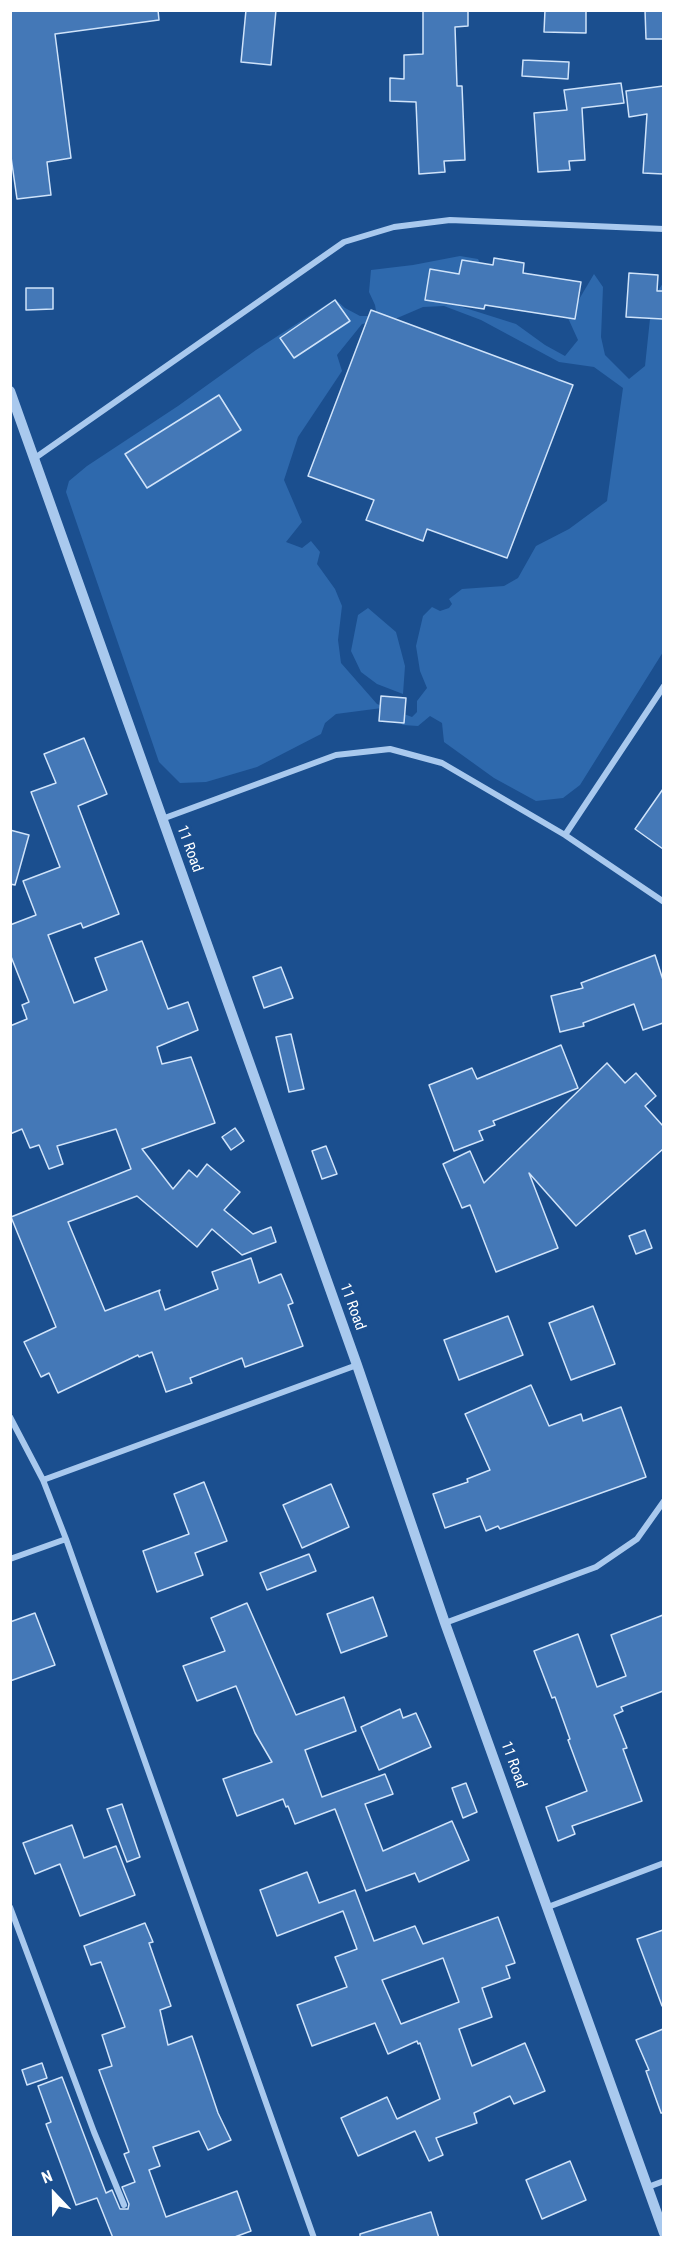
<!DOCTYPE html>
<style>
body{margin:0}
#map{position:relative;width:674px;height:2248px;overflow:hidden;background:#1b4f8f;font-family:"Roboto Condensed",sans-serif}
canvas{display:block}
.frame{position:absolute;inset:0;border:12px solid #fff;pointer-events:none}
.north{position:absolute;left:24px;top:2164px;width:60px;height:60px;-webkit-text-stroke:4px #1b4f8f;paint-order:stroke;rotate:338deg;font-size:16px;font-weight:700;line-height:24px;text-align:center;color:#fff}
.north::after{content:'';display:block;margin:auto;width:21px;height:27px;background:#fff;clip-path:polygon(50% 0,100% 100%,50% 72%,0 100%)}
</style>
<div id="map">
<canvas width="674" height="2248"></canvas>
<div class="frame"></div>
<div class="north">N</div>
</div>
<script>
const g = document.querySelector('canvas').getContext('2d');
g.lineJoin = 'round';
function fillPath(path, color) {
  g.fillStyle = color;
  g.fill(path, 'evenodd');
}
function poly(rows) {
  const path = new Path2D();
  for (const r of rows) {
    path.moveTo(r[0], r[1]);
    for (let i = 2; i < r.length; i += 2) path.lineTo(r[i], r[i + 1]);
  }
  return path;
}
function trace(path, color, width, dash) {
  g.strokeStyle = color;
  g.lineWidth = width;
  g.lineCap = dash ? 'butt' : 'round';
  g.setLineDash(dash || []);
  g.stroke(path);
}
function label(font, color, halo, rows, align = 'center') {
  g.font = font + ' "Roboto Condensed",sans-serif';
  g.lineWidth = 6;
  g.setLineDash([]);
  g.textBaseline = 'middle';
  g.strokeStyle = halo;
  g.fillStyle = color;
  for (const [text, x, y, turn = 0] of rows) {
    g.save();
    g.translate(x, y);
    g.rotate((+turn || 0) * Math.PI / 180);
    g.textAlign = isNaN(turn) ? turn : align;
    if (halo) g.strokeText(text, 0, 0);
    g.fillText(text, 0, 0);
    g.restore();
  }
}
fillPath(poly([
 [460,256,478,259,486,275,460,295,459,306,516,324,545,345,565,356,578,340,568,318,594,274,603,287,601,337,605,355,629,379,645,366,652,300,663,283,663,652,580,785,563,798,536,801,494,778,444,742,442,723,430,716,418,726,403,725,382,708,336,714,325,723,321,734,257,767,206,782,180,783,159,762,66,492,69,481,87,466,178,406,256,350,335,299,345,308,360,316,377,316,375,305,369,292,371,270,413,265],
 [444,306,481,320,559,362,594,367,623,388,607,501,569,529,536,546,518,578,504,586,462,589,449,599,452,604,449,608,440,611,432,607,423,616,416,646,420,671,427,688,417,701,417,712,412,717,377,704,341,663,338,640,342,606,335,589,317,564,320,552,311,541,302,548,286,542,302,522,284,480,298,437,342,371,337,355,362,324,395,319,423,307],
 [368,608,396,632,405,666,403,694,377,684,361,672,351,651,358,615]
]), '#2e69ad');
const building = poly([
 [10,10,158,10,159,20,55,34,71,158,47,162,51,195,17,199,10,150,10,10],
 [246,10,276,10,271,65,241,62,246,10],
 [423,10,468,10,468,26,455,27,457,86,462,86,465,160,444,161,445,172,419,174,416,102,390,101,390,78,404,79,404,55,423,54,423,10],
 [545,10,586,10,586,33,544,32,545,10],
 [645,10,663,10,663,39,646,39,645,10],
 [523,60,569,62,568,79,522,76,523,60],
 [621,83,624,103,582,108,585,160,569,161,570,170,538,172,534,113,567,110,564,90,621,83],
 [663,86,663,174,643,173,647,114,629,117,626,91,663,86],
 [494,258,524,263,523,273,581,282,575,319,485,305,484,309,425,300,430,269,459,274,462,260,493,265,494,258],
 [629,273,658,275,657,291,663,291,663,319,626,317,629,273],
 [26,288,53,288,53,309,26,310,26,288],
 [335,300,350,321,294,358,280,338,335,300],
 [371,310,573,385,507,558,427,529,423,541,366,520,374,500,308,476,371,310],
 [219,395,241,430,147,488,125,454,219,395],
 [381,696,406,698,404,723,379,721,381,696],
 [84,738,107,794,78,806,119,914,83,928,81,923,48,935,74,1003,107,990,95,958,142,941,168,1009,188,1002,198,1030,157,1047,162,1064,191,1057,215,1123,142,1149,173,1189,189,1170,197,1177,207,1164,240,1192,224,1210,253,1234,271,1227,276,1242,242,1255,212,1229,197,1247,137,1196,68,1222,105,1311,160,1290,159,1292,165,1310,218,1289,212,1272,251,1258,259,1283,281,1274,293,1303,288,1305,303,1346,245,1367,242,1358,190,1378,192,1383,166,1392,152,1352,139,1357,138,1355,58,1393,49,1373,41,1377,24,1342,56,1327,11,1217,131,1169,116,1129,57,1146,63,1164,49,1169,39,1145,30,1148,22,1129,10,1134,10,1026,27,1019,22,1005,29,1002,10,954,10,925,36,915,23,881,60,867,31,792,56,783,44,754,84,738],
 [663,789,663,849,635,829,663,789],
 [10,830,29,835,15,885,10,884,10,830],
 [655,955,663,980,663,1023,643,1030,634,1004,583,1023,584,1026,560,1032,551,996,583,988,581,983,655,955],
 [281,967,293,998,264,1008,253,977,281,967],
 [291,1034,304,1089,289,1092,276,1037,291,1034],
 [561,1045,578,1088,493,1121,495,1125,479,1131,483,1140,454,1151,429,1085,472,1068,477,1079,561,1045],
 [607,1063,625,1083,636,1073,656,1096,645,1106,663,1126,663,1149,576,1226,529,1173,558,1248,496,1272,470,1205,462,1208,443,1164,470,1151,484,1183,607,1063],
 [235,1128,244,1141,231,1150,222,1137,235,1128],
 [326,1146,337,1174,322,1179,312,1151,326,1146],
 [645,1230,652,1248,636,1254,629,1236,645,1230],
 [593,1306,615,1364,571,1380,549,1323,593,1306],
 [508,1316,523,1355,459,1380,444,1340,508,1316],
 [531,1385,549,1426,581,1414,583,1421,621,1407,646,1477,500,1529,498,1526,486,1531,480,1516,445,1528,433,1494,468,1482,467,1479,490,1470,465,1414,531,1385],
 [204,1482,227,1541,195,1553,203,1575,157,1592,143,1551,189,1534,174,1494,204,1482],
 [331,1484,349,1527,302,1548,283,1505,331,1484],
 [309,1554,316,1571,267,1590,260,1573,309,1554],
 [373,1597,387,1636,341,1653,327,1614,373,1597],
 [247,1603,296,1715,344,1697,356,1731,305,1750,322,1797,385,1774,393,1794,365,1804,383,1851,452,1821,469,1860,419,1882,415,1873,366,1891,335,1809,295,1824,288,1806,286,1807,283,1799,237,1816,223,1779,272,1762,255,1733,236,1686,197,1701,183,1666,225,1651,211,1618,247,1603],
 [35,1613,55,1665,10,1681,10,1622,35,1613],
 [663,1615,663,1691,621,1707,623,1711,614,1715,627,1748,623,1749,642,1801,572,1826,575,1834,558,1841,546,1807,587,1791,568,1740,570,1739,555,1697,552,1698,534,1651,578,1634,597,1687,626,1676,611,1635,663,1615],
 [400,1709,403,1718,416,1713,431,1747,379,1770,361,1727,400,1709],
 [466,1783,477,1812,463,1818,452,1788,466,1783],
 [122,1804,140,1857,127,1862,107,1809,122,1804],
 [72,1825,84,1858,116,1846,135,1895,80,1916,60,1864,35,1874,23,1843,72,1825],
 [307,1872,319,1903,355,1890,374,1941,415,1926,423,1944,498,1917,515,1963,506,1966,510,1978,482,1988,492,2017,459,2029,472,2066,525,2043,545,2091,514,2104,510,2096,474,2113,477,2123,436,2138,443,2155,429,2161,415,2131,358,2156,341,2118,387,2097,397,2119,440,2099,420,2043,418,2044,417,2041,388,2054,375,2023,312,2046,297,2005,347,1987,335,1957,357,1949,343,1911,277,1936,260,1890,307,1872],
 [443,1958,459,2002,401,2024,382,1980,443,1958],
 [145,1923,153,1942,149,1943,171,2006,160,2010,168,2045,192,2036,218,2113,231,2140,208,2150,199,2131,153,2147,160,2166,149,2170,166,2217,237,2191,251,2231,232,2238,113,2238,97,2198,76,2205,46,2124,51,2122,38,2086,62,2077,106,2193,112,2190,120,2209,128,2209,129,2204,122,2187,135,2182,124,2154,129,2152,99,2070,112,2066,102,2035,125,2027,101,1962,91,1965,84,1946,145,1923],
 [663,1930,663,2006,662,2006,637,1939,663,1930],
 [663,2029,663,2113,661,2113,646,2071,649,2070,636,2040,663,2029],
 [42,2063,47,2078,27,2085,22,2070,42,2063],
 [570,2161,586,2200,542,2219,526,2180,570,2161],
 [431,2212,439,2238,360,2238,360,2234,431,2212]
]);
fillPath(building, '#4478b7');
trace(building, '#cfe3fa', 1.5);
trace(poly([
 [35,458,344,242,394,227,450,220,664,229],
 [162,819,336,755,390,749,442,763,565,835,664,902],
 [565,835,664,686],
 [10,1417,43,1480,66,1539,314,2238],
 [43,1480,357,1365],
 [10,1559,66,1539],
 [445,1623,596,1567,637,1539,664,1501],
 [10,1907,94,2132,124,2205],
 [548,1907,664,1863],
 [648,2187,664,2181]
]), '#a9c9ee', 6);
trace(poly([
 [10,391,357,1365,445,1623,664,2233]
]), '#a9c9ee', 10);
label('15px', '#fff', '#1b4f8f', [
 ["11 Road",189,849,70],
 ["11 Road",352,1307,70],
 ["11 Road",513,1765,70]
]);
</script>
